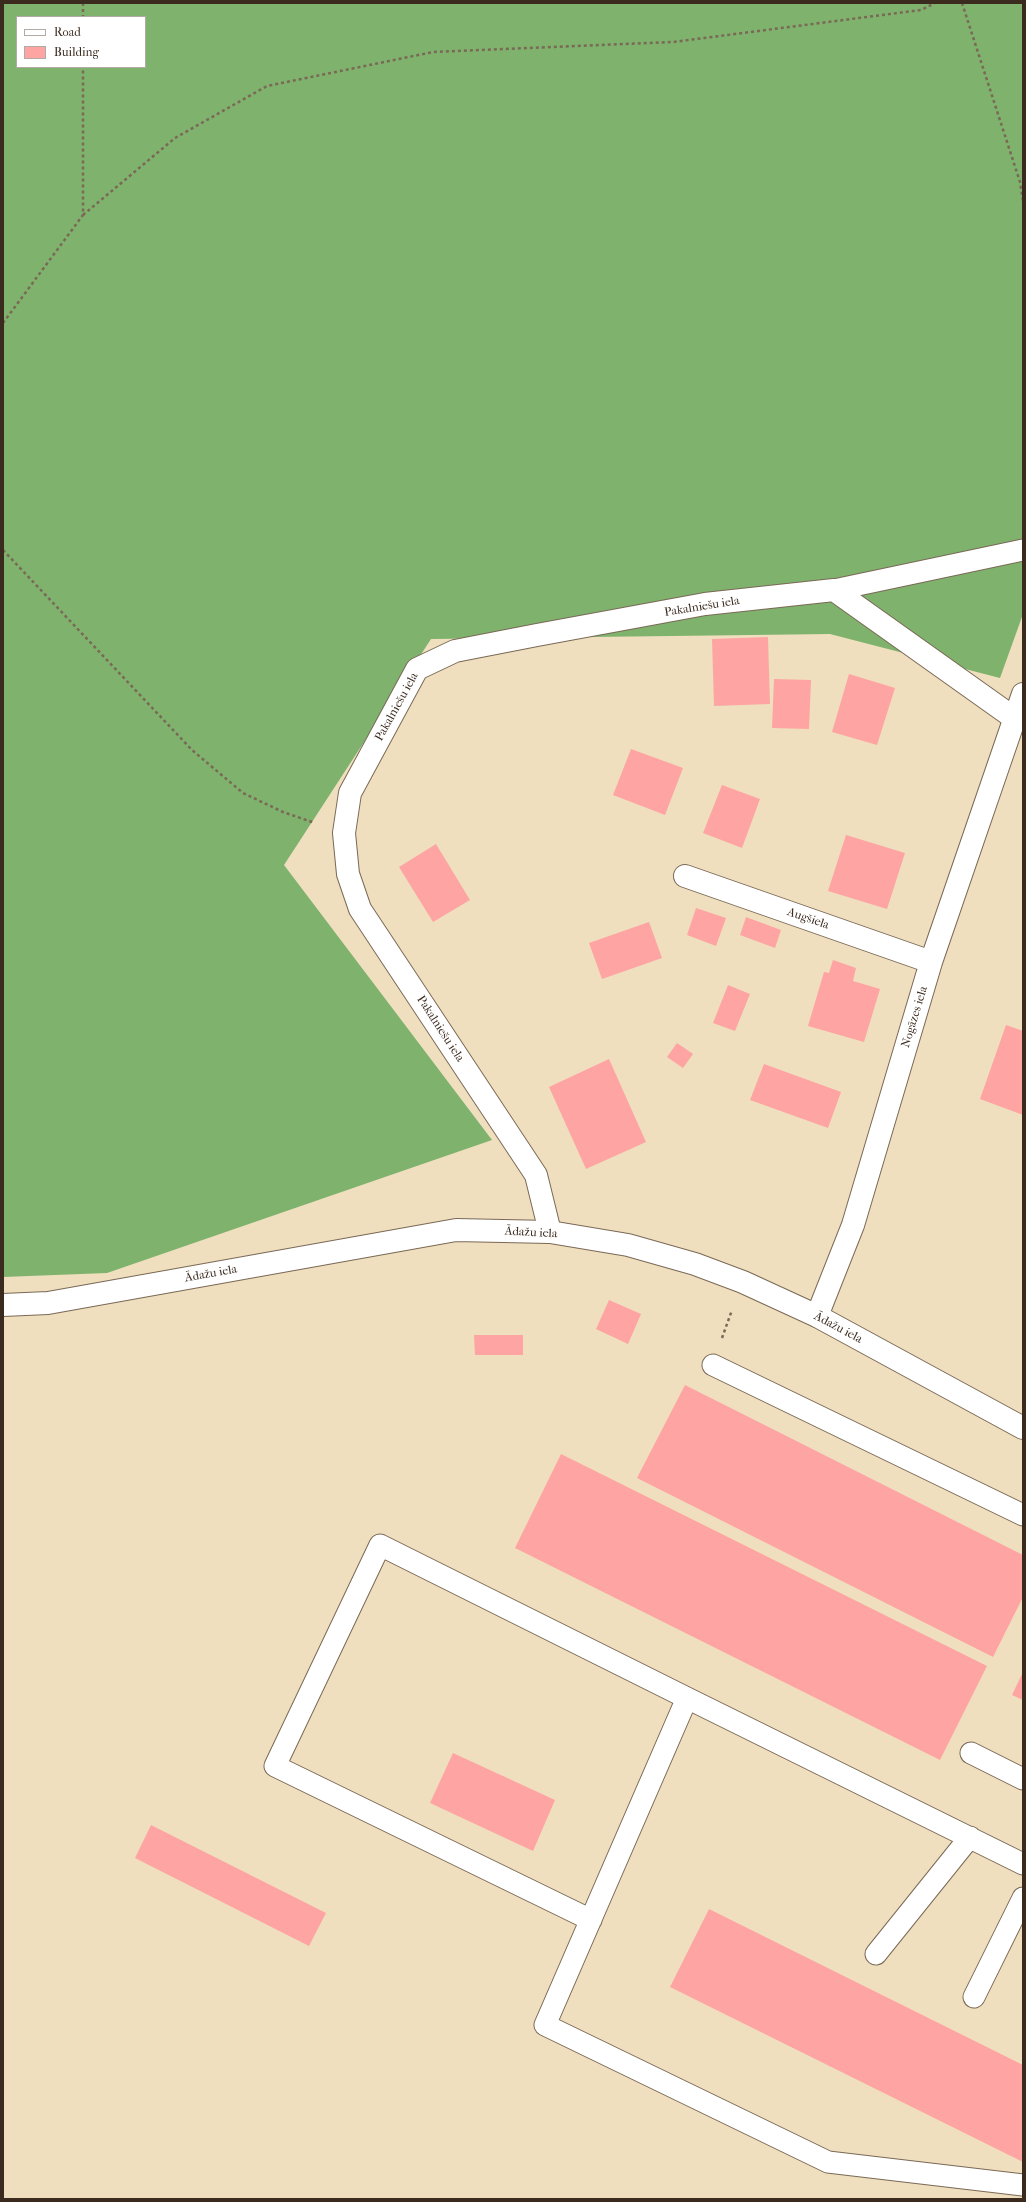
<!DOCTYPE html>
<meta charset="utf-8">
<style>
body{margin:0}
#map{position:relative;width:1026px;height:2202px;overflow:hidden;background:#efdfbe;font-family:"IM FELL French Canon",serif}
canvas{display:block}
.frame{position:absolute;inset:0;border:4px solid #3b2a1e;pointer-events:none}
.legend{position:absolute;left:16px;top:16px;width:130px;height:52px;box-sizing:border-box;background:#fff;border:1px solid #b1aaa5;margin:0;padding:5px 7px;list-style:none;font-size:12px;color:#3b2a1e}
.legend li{display:flex;align-items:center;gap:8px;height:20px}
.legend b{width:20px;border:1px solid #b1aaa5}
</style>
<div id="map">
<canvas width="1026" height="2202"></canvas>
<div class="frame"></div>
<ul class="legend">
<li><b style="height:5px;background:#fff"></b>Road</li>
<li><b style="height:11px;background:#fea4a3"></b>Building</li>
</ul>
</div>
<script>
const g = document.querySelector('canvas').getContext('2d');
g.lineJoin = 'round';
function fillPath(path, color) {
  g.fillStyle = color;
  g.fill(path, 'evenodd');
}
function poly(rows) {
  const path = new Path2D();
  for (const r of rows) {
    path.moveTo(r[0], r[1]);
    for (let i = 2; i < r.length; i += 2) path.lineTo(r[i], r[i + 1]);
  }
  return path;
}
function trace(path, color, width, dash) {
  g.strokeStyle = color;
  g.lineWidth = width;
  g.lineCap = dash ? 'butt' : 'round';
  g.setLineDash(dash || []);
  g.stroke(path);
}
function label(font, color, halo, rows, align = 'center') {
  g.font = font + ' "IM FELL French Canon",serif';
  g.lineWidth = 3.5;
  g.setLineDash([]);
  g.textBaseline = 'middle';
  g.strokeStyle = halo;
  g.fillStyle = color;
  for (const [text, x, y, turn = 0] of rows) {
    g.save();
    g.translate(x, y);
    g.rotate((+turn || 0) * Math.PI / 180);
    g.textAlign = isNaN(turn) ? turn : align;
    if (halo) g.strokeText(text, 0, 0);
    g.fillText(text, 0, 0);
    g.restore();
  }
}
fillPath(poly([
 [3,3,1023,3,1023,614,1000,678,830,634,431,639,284,865,492,1140,107,1273,3,1277],
 [17,17,145,17,145,67,17,67]
]), '#7eb26d');
fillPath(poly([
 [768,637,770,704,714,706,712,639],
 [849,674,895,688,877,745,832,732],
 [774,679,811,680,809,729,772,728],
 [631,749,683,768,665,815,613,795],
 [722,785,760,799,742,848,703,833],
 [846,835,905,853,887,909,828,891],
 [436,844,470,900,433,922,399,867],
 [696,908,726,918,716,946,687,935],
 [746,917,781,930,775,948,740,935],
 [649,922,662,958,602,979,589,943],
 [833,960,856,968,853,981,880,989,864,1042,808,1026,824,972,829,973],
 [728,985,750,994,735,1031,713,1023],
 [1006,1025,1023,1031,1023,1115,980,1099],
 [677,1043,693,1054,683,1068,667,1057],
 [609,1059,646,1142,586,1169,549,1087],
 [764,1064,841,1092,828,1128,750,1100],
 [609,1300,641,1314,628,1344,596,1329],
 [474,1335,523,1335,523,1355,475,1355],
 [685,1385,1023,1555,1023,1597,993,1657,637,1478],
 [561,1454,987,1666,940,1760,515,1548],
 [1023,1672,1023,1700,1012,1695],
 [453,1753,555,1800,533,1851,430,1803],
 [151,1825,326,1913,309,1946,135,1858],
 [709,1909,1023,2065,1023,2162,670,1987]
]), '#fea4a3');
const service = poly([
 [834,590,1023,550],
 [713,1365,1023,1515],
 [971,1753,1023,1779],
 [1023,1864,687,1698,545,2025,828,2162,1023,2185],
 [591,1920,275,1766,380,1545,687,1698],
 [876,1954,970,1837],
 [974,1997,1023,1898]
]);
const minor = poly([
 [685,876,931,962],
 [550,1232,536,1175,360,909,348,874,344,833,350,793,417,669,455,651,537,635,705,604,834,590,1014,718],
 [817,1316,853,1225,931,962,1023,694]
]);
const tertiary = poly([
 [3,1305,48,1303,456,1230,550,1232,628,1245,695,1264,743,1282,817,1316,1023,1428]
]);
trace(service, '#7a6956', 23);
trace(minor, '#7a6956', 24);
trace(tertiary, '#7a6956', 24);
trace(poly([
 [83,3,83,17],
 [962,3,1020,182,1023,201],
 [83,215,175,138,267,86,433,52,673,42,921,10,935,3],
 [3,323,83,215,83,67],
 [3,550,192,750,243,793,283,812,315,823],
 [722,1338,732,1310]
]), '#7a6956', 2.5, [3, 3]);
trace(service, '#fff', 21);
trace(minor, '#fff', 22);
trace(tertiary, '#fff', 22);
label('12px', '#3b2a1e', '#fff', [
 ["Pakalniešu iela",702,607,-9],
 ["Pakalniešu iela",397,707,-61],
 ["Augšiela",808,919,19],
 ["Nogāzes iela",915,1017,-73],
 ["Pakalniešu iela",440,1029,57],
 ["Ādažu iela",531,1233,3],
 ["Ādažu iela",211,1274,-10],
 ["Ādažu iela",838,1328,28]
]);
</script>
